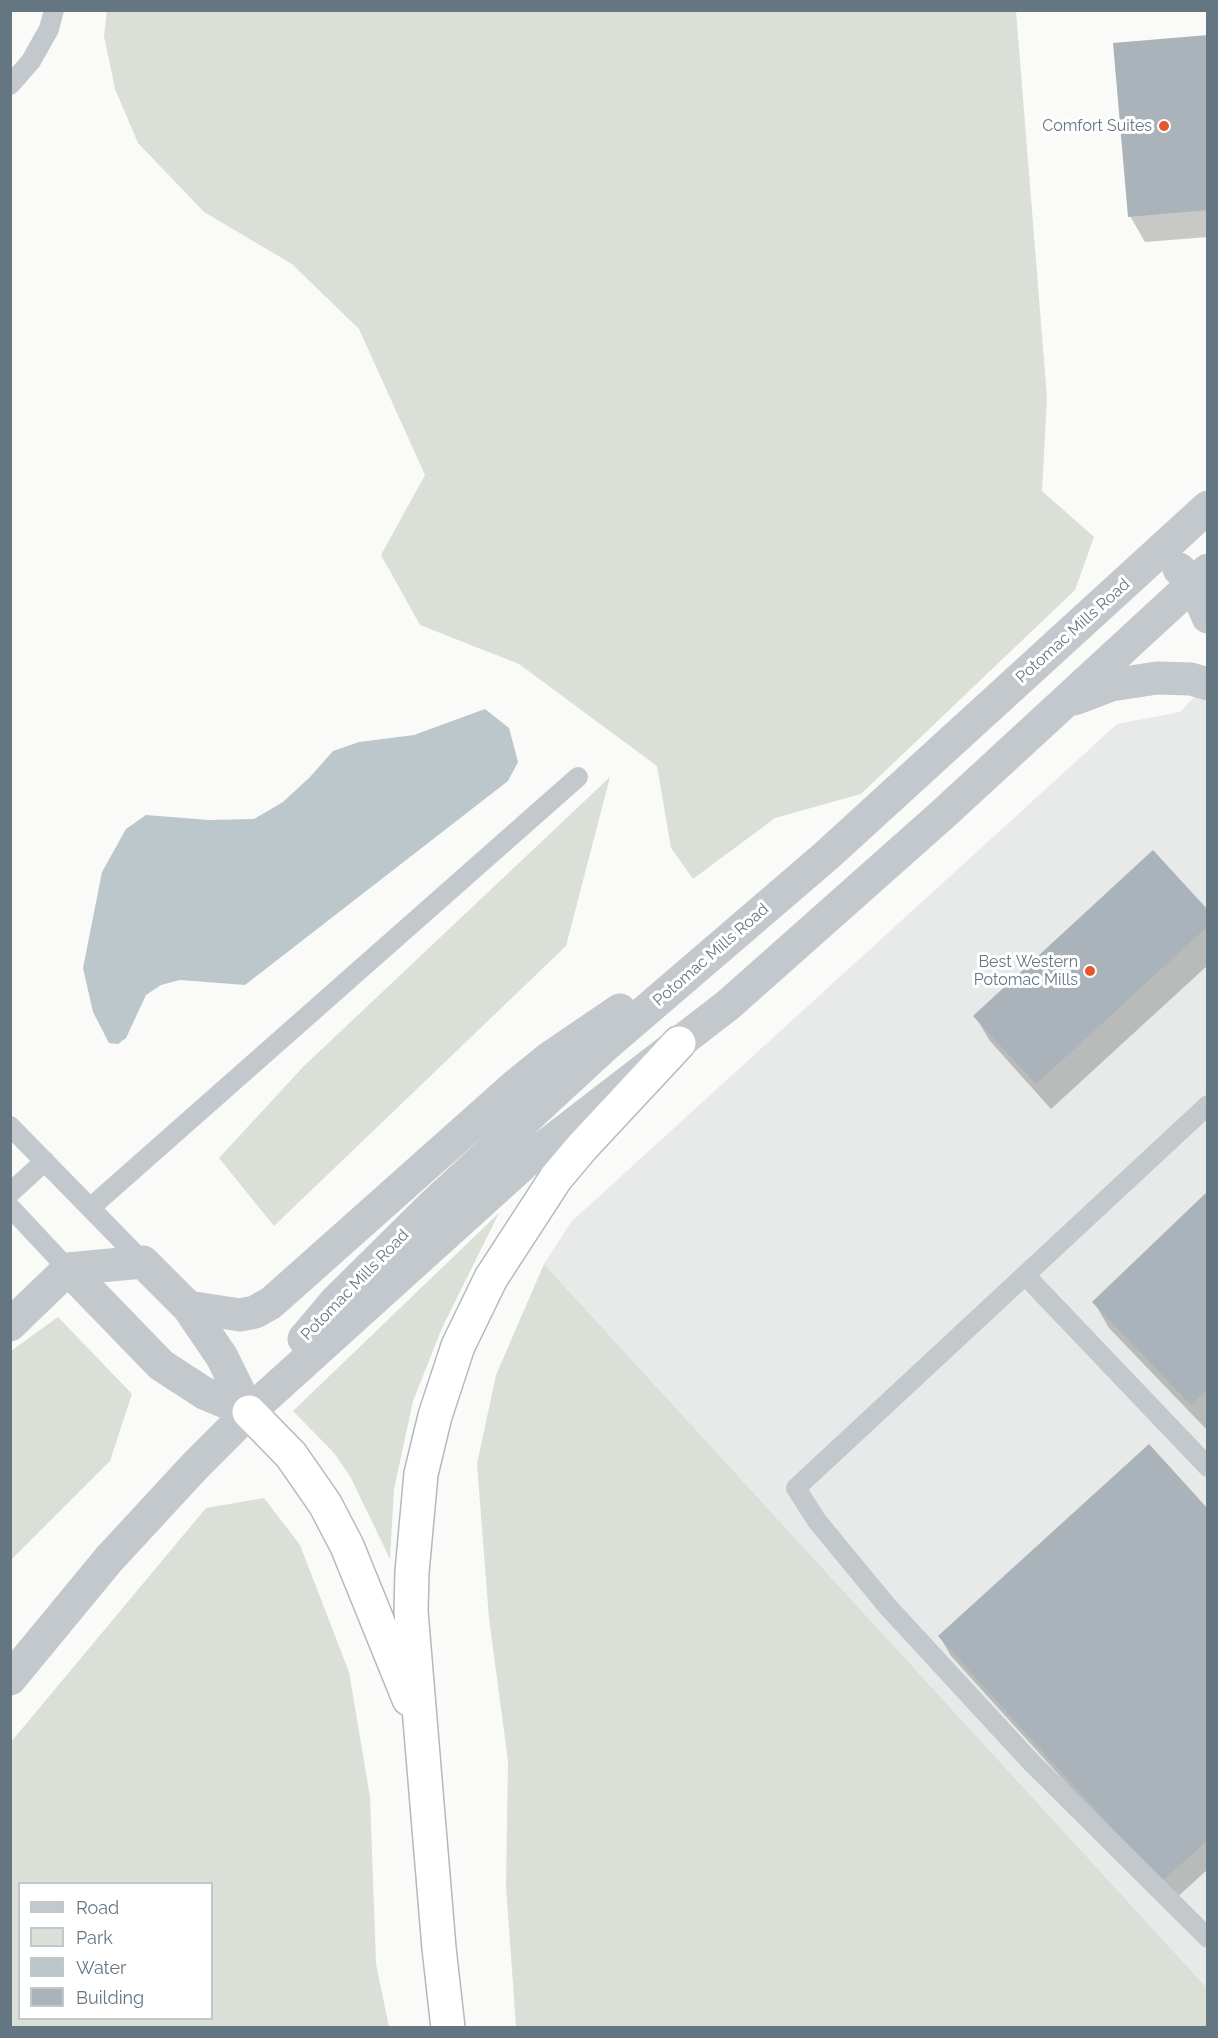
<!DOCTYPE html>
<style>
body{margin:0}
#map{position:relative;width:1218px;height:2038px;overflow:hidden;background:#fafaf8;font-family:Raleway,sans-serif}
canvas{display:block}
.frame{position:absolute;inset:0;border:12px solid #657683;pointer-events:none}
.legend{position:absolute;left:18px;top:1882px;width:195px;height:138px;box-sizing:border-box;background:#fff;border:2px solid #c1c8cd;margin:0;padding:8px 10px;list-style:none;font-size:18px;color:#657683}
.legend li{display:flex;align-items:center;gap:12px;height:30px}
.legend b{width:30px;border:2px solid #c1c8cd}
</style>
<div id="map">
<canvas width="1218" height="2038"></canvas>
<div class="frame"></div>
<ul class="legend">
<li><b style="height:8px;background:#c3c8cc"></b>Road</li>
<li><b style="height:16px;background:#dadfd7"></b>Park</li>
<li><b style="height:16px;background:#bbc7cb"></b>Water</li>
<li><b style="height:16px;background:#aab3b9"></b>Building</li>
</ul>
</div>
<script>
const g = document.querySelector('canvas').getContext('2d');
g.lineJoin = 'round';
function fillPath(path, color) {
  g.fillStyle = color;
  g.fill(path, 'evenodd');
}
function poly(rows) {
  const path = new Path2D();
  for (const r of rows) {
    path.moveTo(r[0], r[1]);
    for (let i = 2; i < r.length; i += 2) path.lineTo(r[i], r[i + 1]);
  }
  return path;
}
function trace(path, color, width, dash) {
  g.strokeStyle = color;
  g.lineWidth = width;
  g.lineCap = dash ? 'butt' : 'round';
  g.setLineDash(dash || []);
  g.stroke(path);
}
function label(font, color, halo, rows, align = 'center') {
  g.font = font + ' Raleway,sans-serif';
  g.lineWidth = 6;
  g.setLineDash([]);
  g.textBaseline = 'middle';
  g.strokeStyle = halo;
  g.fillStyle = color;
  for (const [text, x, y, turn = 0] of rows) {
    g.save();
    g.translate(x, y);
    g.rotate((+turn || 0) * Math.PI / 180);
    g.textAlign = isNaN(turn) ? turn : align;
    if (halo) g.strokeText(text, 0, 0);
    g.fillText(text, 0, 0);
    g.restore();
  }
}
fillPath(poly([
 [1207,683,1207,1988,544,1264,571,1222,1117,724,1180,712]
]), '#e8e9e9');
fillPath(poly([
 [107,10,1016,11,1047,398,1042,491,1094,537,1075,590,861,794,775,818,693,879,671,848,657,766,519,664,420,625,381,555,425,475,359,329,292,264,204,212,138,143,115,89,104,36],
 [610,777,566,946,274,1226,219,1158,304,1066],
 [499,1213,442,1328,413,1401,394,1489,390,1559,350,1476,334,1453,293,1411],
 [544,1264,1207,1988,1207,2027,516,2027,506,1886,508,1761,489,1618,477,1464,496,1375],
 [58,1317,132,1394,110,1461,11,1560,11,1351],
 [264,1498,300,1545,349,1672,370,1797,376,1964,389,2027,11,2027,11,1742,206,1508],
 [20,1884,212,1884,212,2018,20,2018]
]), '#dadfd7');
fillPath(poly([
 [485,709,509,728,518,762,508,781,245,985,180,980,161,985,146,995,126,1038,118,1044,109,1043,93,1012,83,968,102,872,126,829,146,815,209,820,254,819,283,802,310,777,333,751,359,742,414,735]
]), '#bbc7cb');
fillPath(poly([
 [1208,36,1208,237,1145,242,1130,216],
 [1208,912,1208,965,1051,1109,990,1041,975,1016],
 [1208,1193,1208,1429,1207,1430,1109,1328,1094,1302],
 [1208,1512,1208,1869,1173,1901,951,1656,940,1637]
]), '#0003');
fillPath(poly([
 [1208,35,1208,210,1128,217,1113,43],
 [1153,850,1208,910,1208,926,1036,1084,973,1016],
 [1208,1191,1208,1389,1191,1405,1092,1302],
 [1149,1444,1208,1509,1208,1840,1161,1882,938,1636]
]), '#aab3b9');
const motorway = poly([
 [249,1412,291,1455,325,1504,347,1546,409,1699],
 [448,2028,439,1948,411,1611,412,1572,421,1474,435,1416,458,1346,491,1278,556,1178,583,1146,679,1043]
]);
trace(motorway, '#b4b9bd', 36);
trace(poly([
 [10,85,31,61,49,29,54,10],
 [1208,1105,796,1488,817,1521,888,1607,1031,1762,1208,1938],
 [10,1126,143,1262],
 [10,1193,45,1161],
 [10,1207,68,1269],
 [90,1208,578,777],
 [1025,1275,1208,1467]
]), '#c3c8cc', 20);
trace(poly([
 [68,1269,161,1365,204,1393,249,1412],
 [10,1325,68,1269,143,1262,188,1307,222,1357,249,1412]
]), '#c3c8cc', 33);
trace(poly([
 [1179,569,1193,583,1208,617],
 [1074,699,1111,685,1157,678,1191,679,1208,684],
 [188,1307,240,1315,255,1312,271,1303,517,1084,548,1059,620,1010],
 [304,1339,336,1301,434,1204,607,1044,826,856,1208,507],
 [10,1679,109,1559,195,1466,249,1412,531,1157,728,1005,942,815,1208,570]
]), '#c3c8cc', 33);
trace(motorway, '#fff', 33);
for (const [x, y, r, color] of [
 [1164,126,6,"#e4572e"],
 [1090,971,6,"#e4572e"]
]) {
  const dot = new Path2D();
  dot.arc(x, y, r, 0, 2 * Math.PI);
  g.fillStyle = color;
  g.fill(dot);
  trace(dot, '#fff', 2);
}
label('16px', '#657683', '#fff', [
 ["Comfort Suites",1152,126],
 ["Best Western",1078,962],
 ["Potomac Mills",1078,980]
], 'right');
label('16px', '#657683', '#fff', [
 ["Potomac Mills Road",1073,631,-42],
 ["Potomac Mills Road",711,955,-41],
 ["Potomac Mills Road",355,1285,-46]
]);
</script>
